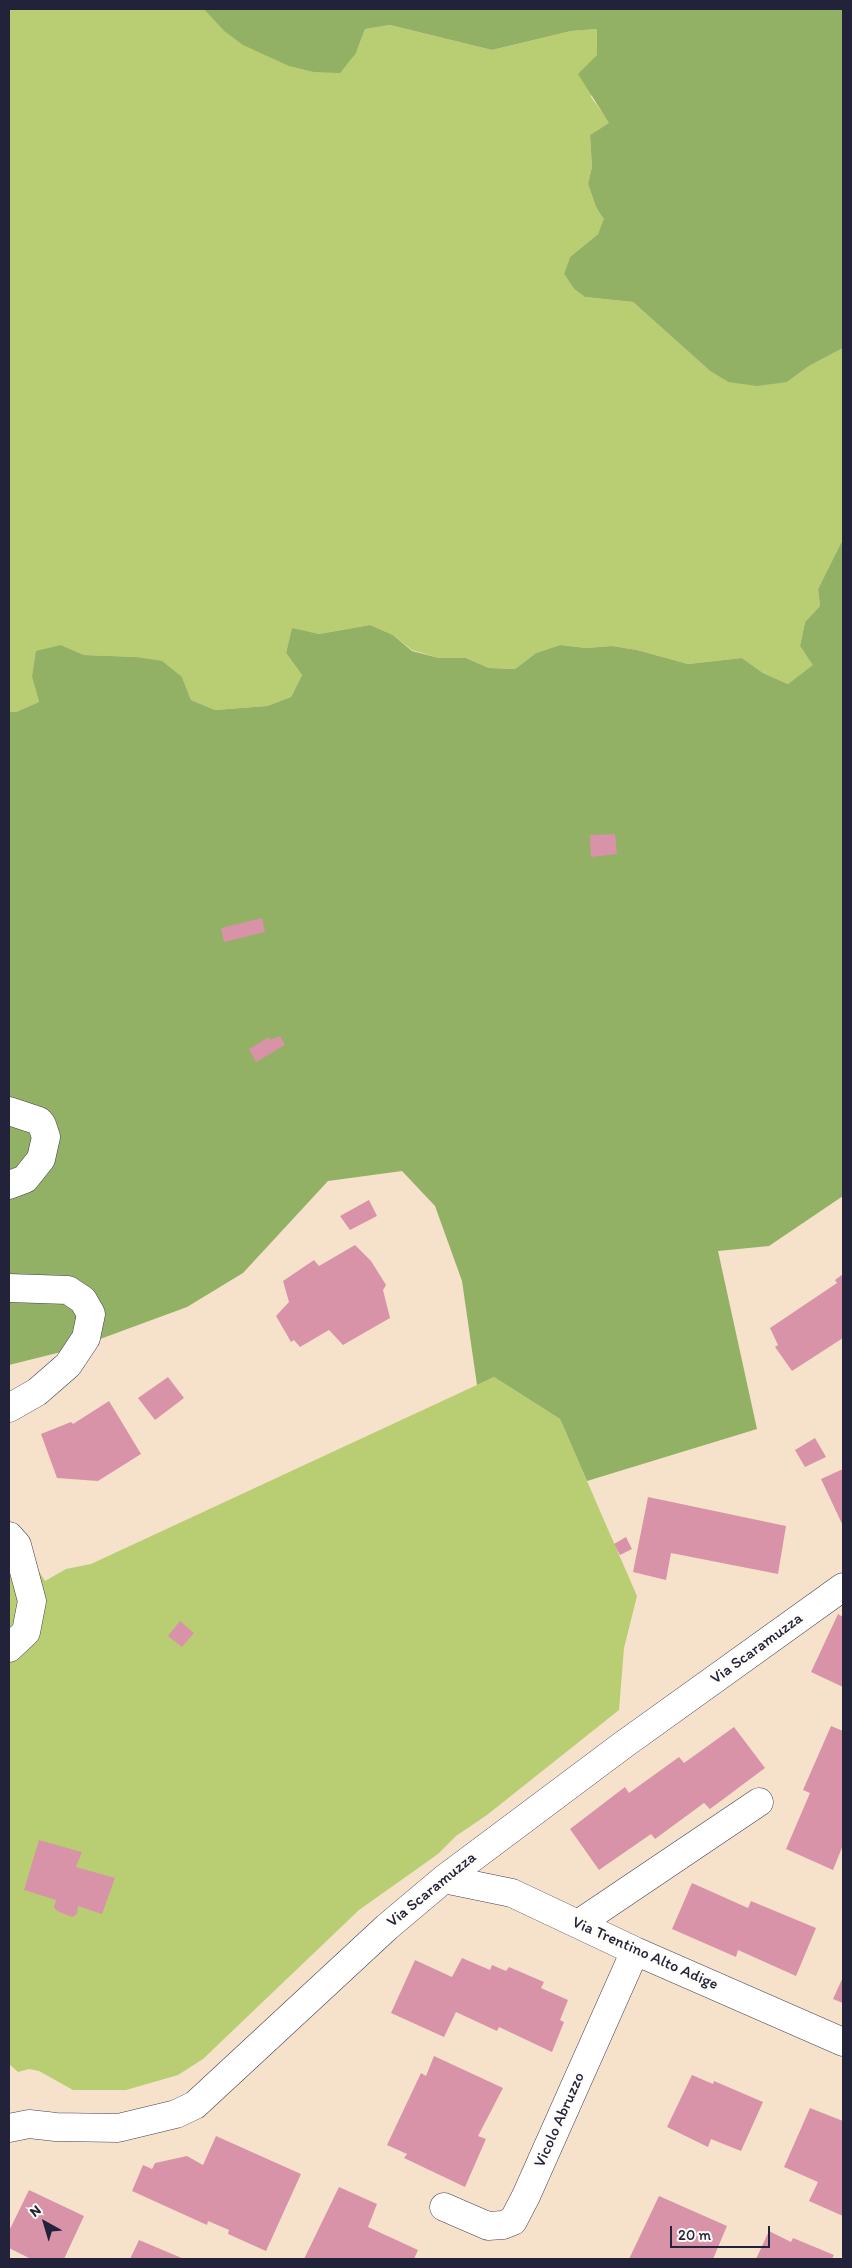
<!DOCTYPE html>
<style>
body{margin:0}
#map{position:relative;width:852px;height:2268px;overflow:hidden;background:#f6e2cb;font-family:Itim,sans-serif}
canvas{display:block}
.frame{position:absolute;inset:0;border:10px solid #22223b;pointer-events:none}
.north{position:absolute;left:20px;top:2198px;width:50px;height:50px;-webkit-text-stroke:4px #fdfcf7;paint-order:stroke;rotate:321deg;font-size:14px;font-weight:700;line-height:20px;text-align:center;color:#22223b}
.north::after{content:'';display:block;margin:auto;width:18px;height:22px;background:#22223b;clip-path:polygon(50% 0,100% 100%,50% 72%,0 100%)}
.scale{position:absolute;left:670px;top:2226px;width:100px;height:22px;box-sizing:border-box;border:2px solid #22223b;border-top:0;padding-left:6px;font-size:15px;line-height:18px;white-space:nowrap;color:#22223b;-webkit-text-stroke:4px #fdfcf7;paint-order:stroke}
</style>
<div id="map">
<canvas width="852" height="2268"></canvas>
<div class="frame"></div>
<div class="north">N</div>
<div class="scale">20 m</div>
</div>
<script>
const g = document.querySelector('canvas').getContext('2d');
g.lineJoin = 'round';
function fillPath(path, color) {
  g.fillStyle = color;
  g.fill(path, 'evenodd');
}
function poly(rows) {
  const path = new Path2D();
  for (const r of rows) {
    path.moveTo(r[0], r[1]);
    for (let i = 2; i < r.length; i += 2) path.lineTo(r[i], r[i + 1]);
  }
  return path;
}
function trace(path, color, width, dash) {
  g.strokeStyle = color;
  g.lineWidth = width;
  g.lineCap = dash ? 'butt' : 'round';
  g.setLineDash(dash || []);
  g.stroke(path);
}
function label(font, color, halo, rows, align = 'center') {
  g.font = font + ' Itim,sans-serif';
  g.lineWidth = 4.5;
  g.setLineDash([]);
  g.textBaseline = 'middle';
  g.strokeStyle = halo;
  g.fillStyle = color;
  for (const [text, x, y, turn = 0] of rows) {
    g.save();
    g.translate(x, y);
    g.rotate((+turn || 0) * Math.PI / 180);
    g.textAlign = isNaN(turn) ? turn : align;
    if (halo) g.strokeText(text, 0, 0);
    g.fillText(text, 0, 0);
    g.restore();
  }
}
fillPath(poly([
 [9,9,205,9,223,30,356,53,365,29,390,25,492,50,571,31,597,29,597,55,591,97,610,123,590,135,592,167,588,184,596,207,605,219,598,234,570,257,564,274,574,289,585,297,633,302,710,371,728,382,787,382,809,366,843,348,843,539,818,589,820,606,805,622,800,646,814,665,788,684,763,673,742,658,688,664,637,650,612,646,586,648,560,645,536,653,515,669,489,668,466,658,439,658,412,650,393,635,370,625,319,634,292,629,286,653,302,675,291,697,267,706,215,710,191,700,182,677,136,657,84,655,61,645,32,677,39,702,16,712,9,712],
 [494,1377,560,1419,637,1596,624,1648,619,1710,487,1815,456,1836,438,1854,359,1910,203,2059,178,2075,126,2090,73,2090,39,2071,29,2069,18,2072,9,2064,9,1522,45,1581,66,1569,91,1564]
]), '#b9ce72');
fillPath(poly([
 [204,9,843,9,843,348,809,366,787,382,757,386,728,382,710,371,633,302,585,297,574,289,564,274,570,257,598,234,604,219,596,207,588,184,592,167,590,135,609,123,578,74,597,55,597,29,571,31,492,50,390,25,365,29,356,53,340,73,314,72,289,66,243,45,223,30],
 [843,539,843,1196,769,1246,718,1251,757,1429,587,1481,560,1419,494,1377,477,1385,462,1281,435,1206,402,1171,328,1181,243,1273,187,1307,73,1349,9,1365,9,712,16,712,39,702,32,677,36,651,61,645,84,655,136,657,162,661,182,677,191,700,215,710,267,706,291,697,302,675,286,653,292,628,319,634,370,625,393,635,412,651,439,658,466,658,489,668,515,669,536,653,560,645,586,648,612,646,637,650,688,664,742,658,763,673,788,684,813,665,800,646,805,622,820,606,818,589]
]), '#92b164');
fillPath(poly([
 [615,834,617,854,591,857,590,835],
 [262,918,265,932,224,942,221,928],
 [280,1036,285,1045,256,1062,249,1049,269,1037,270,1040],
 [369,1200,377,1216,350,1230,340,1216],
 [355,1245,371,1261,386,1285,383,1290,390,1318,343,1345,329,1330,300,1347,294,1340,291,1342,276,1316,289,1302,283,1281,314,1260,319,1266],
 [843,1274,843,1338,792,1371,775,1347,778,1345,770,1328,837,1283,835,1280],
 [168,1377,184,1398,155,1420,138,1398],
 [109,1401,141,1454,98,1481,57,1478,41,1434,71,1422,73,1424],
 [815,1438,826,1457,805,1467,795,1450],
 [843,1469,843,1526,821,1479],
 [648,1497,786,1526,778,1574,671,1553,666,1580,633,1572],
 [626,1537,632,1549,620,1555,614,1544],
 [838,1614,843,1617,843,1687,811,1672],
 [180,1621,194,1633,182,1647,168,1636],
 [831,1726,843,1731,843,1845,833,1870,786,1849,810,1793,803,1790],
 [734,1727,765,1768,710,1809,704,1803,655,1839,651,1834,599,1870,570,1829,625,1787,629,1793,679,1757,684,1763],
 [39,1840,82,1852,76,1867,115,1878,102,1914,78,1906,77,1914,72,1917,57,1911,54,1907,56,1900,24,1890],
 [692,1883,748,1908,751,1901,816,1928,796,1976,738,1950,736,1957,672,1929],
 [462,1958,490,1970,492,1965,506,1971,509,1967,544,1982,541,1988,568,2000,560,2020,564,2022,552,2052,499,2027,497,2031,456,2012,444,2037,391,2013,415,1960,452,1977],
 [843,1977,843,2003,833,1999],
 [434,2056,503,2088,478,2136,486,2139,465,2187,404,2158,407,2154,387,2145,421,2073,426,2076],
 [692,2075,713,2084,714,2081,763,2102,741,2151,711,2139,708,2147,667,2127],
 [810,2108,843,2121,843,2216,809,2201,818,2182,784,2167],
 [216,2136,301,2174,266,2251,228,2234,229,2230,208,2221,207,2225,132,2191,143,2165,152,2169,155,2163,187,2156,203,2165],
 [339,2187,377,2204,368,2227,418,2250,414,2259,304,2259],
 [29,2190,84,2216,64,2259,31,2259,9,2248,9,2231],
 [659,2196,727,2226,713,2259,629,2259],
 [769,2231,791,2242,793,2238,834,2255,832,2259,756,2259],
 [139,2240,184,2259,130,2259]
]), '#d993a9');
const minor = poly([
 [9,1111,39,1121,42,1125,46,1137,41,1159,25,1179,9,1185],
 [9,1288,68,1290,83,1300,91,1314,86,1338,68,1365,37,1392,9,1408],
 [9,1536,17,1545,32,1601,26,1632,9,1648],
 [444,1879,512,1893,635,1951,843,2042],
 [578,1924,759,1802],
 [9,2128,29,2124,56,2127,118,2128,176,2114,195,2105,387,1927,444,1879,623,1745,843,1587],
 [444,2207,488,2226,503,2225,513,2221,526,2196,635,1951]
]);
trace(minor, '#423f51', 29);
trace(minor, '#fff', 28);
label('16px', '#22223b', '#fdfcf7', [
 ["Via Scaramuzza",757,1649,-36],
 ["Via Scaramuzza",432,1890,-39],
 ["Via Trentino Alto Adige",645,1954,24],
 ["Vicolo Abruzzo",560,2120,-66]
]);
</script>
